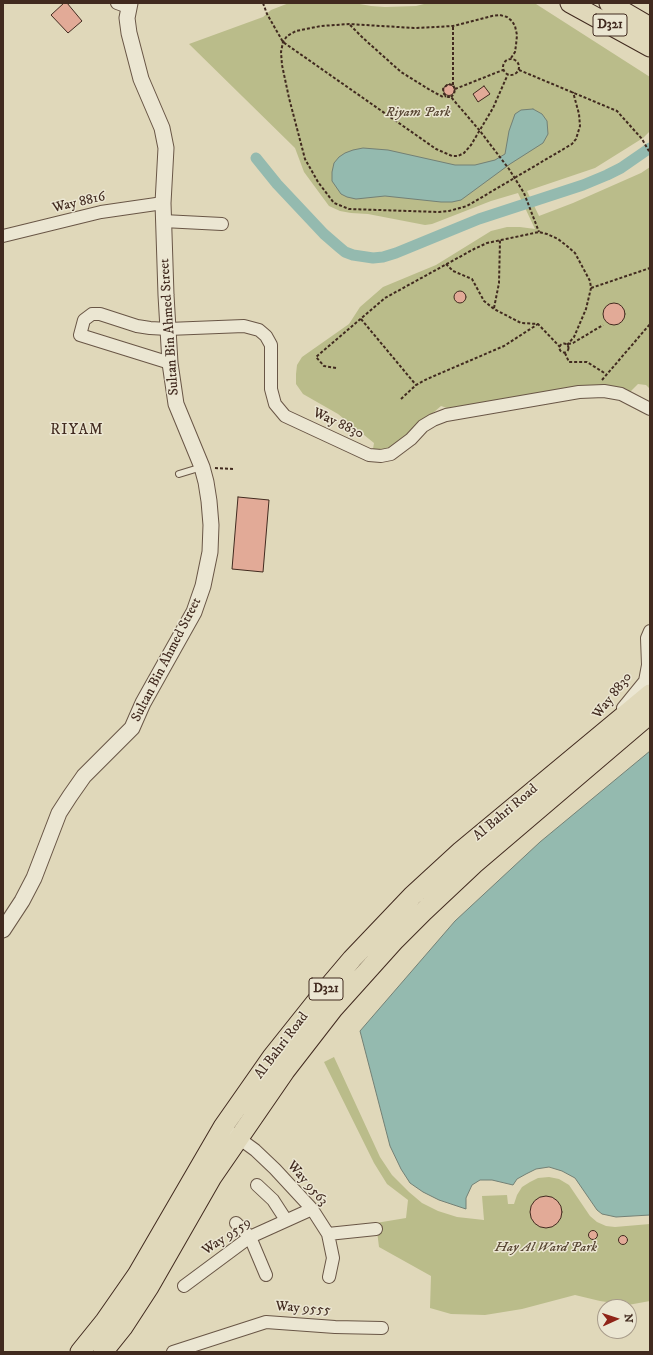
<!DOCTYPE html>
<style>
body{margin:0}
#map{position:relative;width:653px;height:1355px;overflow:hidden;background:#e0d8ba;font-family:"IM FELL DW Pica",serif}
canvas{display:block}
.frame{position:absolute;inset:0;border:4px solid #412a1f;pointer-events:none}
.north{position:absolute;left:597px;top:1299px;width:40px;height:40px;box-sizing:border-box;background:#ebe6d2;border:1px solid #a79b8a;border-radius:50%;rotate:87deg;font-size:11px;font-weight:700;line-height:16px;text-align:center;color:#412a1f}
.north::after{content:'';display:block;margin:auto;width:14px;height:18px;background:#8f2418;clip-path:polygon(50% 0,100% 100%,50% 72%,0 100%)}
</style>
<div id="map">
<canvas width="653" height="1355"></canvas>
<div class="frame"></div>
<div class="north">N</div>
</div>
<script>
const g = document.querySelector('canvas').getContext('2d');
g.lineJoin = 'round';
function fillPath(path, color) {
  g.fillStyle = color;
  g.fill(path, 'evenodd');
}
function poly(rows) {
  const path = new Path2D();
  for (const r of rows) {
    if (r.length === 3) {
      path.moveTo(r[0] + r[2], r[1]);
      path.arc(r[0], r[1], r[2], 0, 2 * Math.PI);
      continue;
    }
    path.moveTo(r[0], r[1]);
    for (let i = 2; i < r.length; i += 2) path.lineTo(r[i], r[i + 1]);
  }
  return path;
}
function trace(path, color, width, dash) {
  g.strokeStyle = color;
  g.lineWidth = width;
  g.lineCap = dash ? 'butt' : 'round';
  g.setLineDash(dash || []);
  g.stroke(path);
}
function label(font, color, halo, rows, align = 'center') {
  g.font = font + ' "IM FELL DW Pica",serif';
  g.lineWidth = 3;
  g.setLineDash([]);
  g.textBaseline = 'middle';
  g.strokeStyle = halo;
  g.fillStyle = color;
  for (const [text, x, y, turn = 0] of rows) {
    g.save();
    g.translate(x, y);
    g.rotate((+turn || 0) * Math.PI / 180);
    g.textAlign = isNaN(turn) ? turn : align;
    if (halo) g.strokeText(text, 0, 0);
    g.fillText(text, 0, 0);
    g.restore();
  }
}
fillPath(poly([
 [289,3,354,3,371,6,385,7,416,6,428,3,531,3,536,4,650,77,650,131,643,138,595,168,527,191,539,216,573,203,641,173,650,167,650,389,646,385,638,384,630,392,613,386,594,386,450,409,441,406,390,450,381,452,373,449,374,443,338,414,303,394,296,384,296,374,297,365,302,357,349,324,360,307,383,287,436,265,491,231,507,227,520,227,535,229,518,193,491,201,432,224,425,225,368,214,351,213,340,211,329,206,304,172,295,148,189,44,263,17,271,10],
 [334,1057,380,1157,392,1175,409,1192,422,1203,438,1211,457,1217,484,1220,482,1196,507,1195,508,1204,514,1204,517,1195,522,1187,530,1182,538,1178,549,1177,559,1179,569,1185,590,1216,597,1222,606,1226,615,1227,650,1224,650,1301,628,1305,600,1301,575,1295,522,1309,485,1315,451,1314,430,1308,431,1276,379,1247,376,1223,406,1218,408,1200,387,1184,374,1163,324,1062]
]), '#babc8a');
const water = poly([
 [533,109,542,114,547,121,548,134,543,143,510,164,461,200,452,202,441,202,385,196,356,199,347,197,341,194,332,181,332,172,334,163,339,157,345,153,353,150,363,148,388,150,455,165,475,165,495,160,505,154,509,131,515,114,521,110,533,109],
 [650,751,650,1215,616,1217,602,1214,597,1210,575,1178,562,1171,549,1167,536,1169,526,1174,517,1179,513,1185,492,1180,480,1180,472,1185,466,1198,466,1209,439,1200,423,1192,410,1183,401,1169,390,1146,360,1031,455,921,540,842,650,751]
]);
fillPath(water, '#94baaf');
trace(water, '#738075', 1);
trace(poly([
 [256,158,277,184,324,234,339,247,345,252,353,255,373,258,383,257,396,253,479,219,583,185,607,175,621,168,650,148]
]), '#94baaf', 11);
const building = poly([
 [64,3,67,3,82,21,68,33,51,15,64,3],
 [449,90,5.5],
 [484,86,490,94,478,102,473,94,484,86],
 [460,297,6],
 [614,314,11],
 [238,497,269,500,263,572,232,569,238,497],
 [546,1212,16],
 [593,1235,4.5],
 [623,1240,4.5]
]);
fillPath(building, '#e2aa97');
trace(building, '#412a1f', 1);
const service = poly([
 [179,474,202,467]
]);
const minor = poly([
 [117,3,128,7],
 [163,221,222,224],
 [3,236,101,212,163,203],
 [170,363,80,335,84,320,92,314,100,314,137,326,150,328,168,329,244,326,259,330,266,336,271,345,271,389,275,404,285,416,369,455,381,456,391,454,411,439,423,426,433,420,446,415,579,392,604,391,621,394,650,409],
 [623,708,645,681,648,665,647,638,650,631],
 [233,1134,255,1150,275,1169,312,1209,328,1234,376,1229],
 [257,1185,273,1200,286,1220],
 [236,1223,250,1237,266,1275],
 [328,1234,333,1258,329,1277],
 [184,1286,250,1237,312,1209],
 [173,1352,266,1322,335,1327,382,1328]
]);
const tertiary = poly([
 [3,930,22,901,34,878,59,813,70,796,84,776,132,728,143,703,194,612,203,586,210,552,211,525,209,501,206,482,202,467,176,404,170,363,166,295,163,203,166,148,162,128,141,79,129,33,127,18,130,3]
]);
const primary = poly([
 [570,3,650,47],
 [609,3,650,27],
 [80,1352,105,1321,137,1275,223,1127,272,1057,319,998,352,959,412,896,461,851,650,694],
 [103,1352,123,1327,149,1287,212,1177,285,1071,333,1009,395,940,424,911,474,864,650,714]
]);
trace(service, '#695646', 8);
trace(minor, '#695646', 14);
trace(tertiary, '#695646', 17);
trace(primary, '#412a1f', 21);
trace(poly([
 [263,3,267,14,283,42,436,149,452,156,458,156,464,153,471,145,493,108,508,74],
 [350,25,363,38,401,72,430,90,443,97,446,96],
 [511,58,515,52,516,45,517,35,515,26,512,21,507,17,500,15,492,16,453,26,435,27,414,28,349,24,321,26,296,31,287,36,283,42,281,52,282,65,289,98,305,159,318,182,334,203,349,209,439,212,449,211,467,206,572,144,576,139,580,126,579,114,573,92],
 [511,67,8],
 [519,70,617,111,642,139,650,153],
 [453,85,453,26],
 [455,89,503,70],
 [451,97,454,94,455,89,453,85,448,84,443,89,444,94,448,97,451,97,480,131,509,169,524,193,539,232],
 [446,264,453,271,472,279,484,301,494,309,521,323,538,324,560,347],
 [591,288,650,268],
 [494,308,499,283,500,240],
 [361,319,416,385],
 [564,348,4.5],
 [568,344,573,343,603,325],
 [565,353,569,362,587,362,606,374],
 [336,368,324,366,316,357,385,298,474,249,487,243,539,232,547,234,558,239,567,246,575,253,590,281,591,288,586,309,574,337,567,345],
 [602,380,650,324],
 [401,399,416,385,427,379,504,346,538,324],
 [215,468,234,469]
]), '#412a1f', 2, [3, 2]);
trace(service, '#ebe6d2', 6);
trace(minor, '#ebe6d2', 12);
trace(tertiary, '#ebe6d2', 15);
trace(primary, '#e0d8ba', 19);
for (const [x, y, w] of [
 [610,25,34],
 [326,989,34]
]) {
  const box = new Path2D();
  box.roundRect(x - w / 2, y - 11, w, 22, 3);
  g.fillStyle = '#ebe6d2';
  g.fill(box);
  trace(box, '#412a1f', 1);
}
label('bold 13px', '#412a1f', null, [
 ["D321",610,25],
 ["D321",326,989]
]);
label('italic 14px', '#594734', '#ebe6d2', [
 ["Riyam Park",418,113],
 ["Hay Al Ward Park",546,1248]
]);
label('14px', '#412a1f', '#ebe6d2', [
 ["Way 8816",79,203,-13],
 ["Sultan Bin Ahmed Street",170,327,-94],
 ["Way 8830",338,424,25],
 ["Sultan Bin Ahmed Street",167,660,-63],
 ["Way 8830",613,696,-52],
 ["Al Bahri Road",506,813,-40],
 ["Al Bahri Road",282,1046,-53],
 ["Way 9563",307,1184,49],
 ["Way 9559",227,1237,-34],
 ["Way 9555",303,1309,4]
]);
g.letterSpacing = '1px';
label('15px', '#412a1f', '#ebe6d2', [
 ["RIYAM",77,431]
]);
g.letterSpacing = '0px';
</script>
